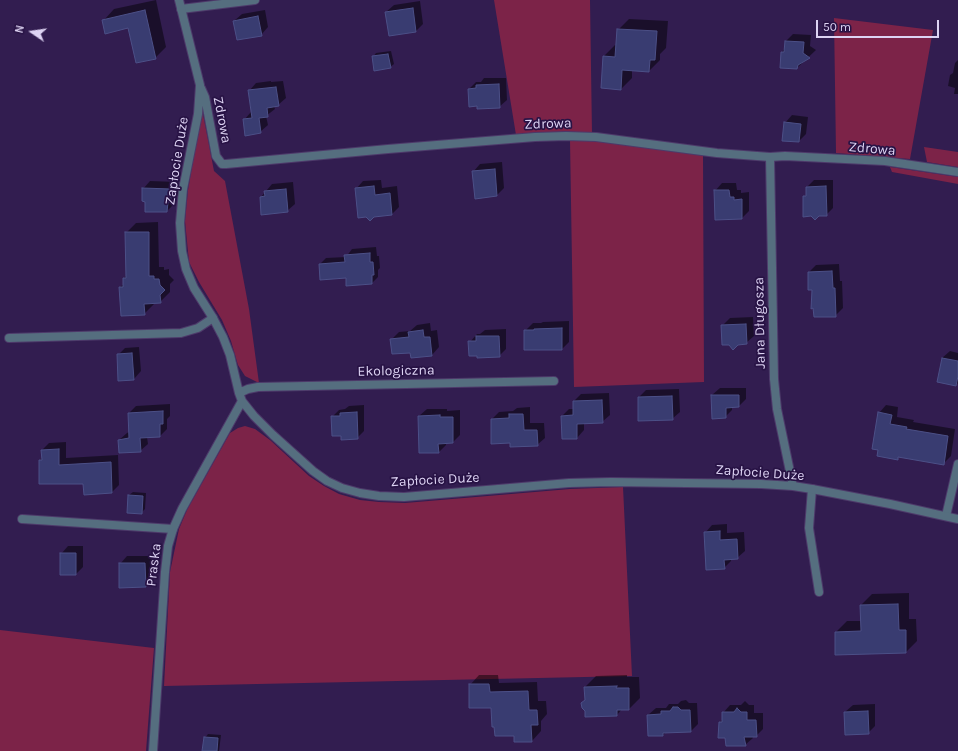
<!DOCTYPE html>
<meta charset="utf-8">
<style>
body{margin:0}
#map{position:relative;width:958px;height:751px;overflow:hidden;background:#321d50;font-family:Karla,sans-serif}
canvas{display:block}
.north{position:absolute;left:12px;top:12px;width:40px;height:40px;-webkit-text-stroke:3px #281345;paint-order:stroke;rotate:283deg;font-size:11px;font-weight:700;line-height:16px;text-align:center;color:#ddd3f3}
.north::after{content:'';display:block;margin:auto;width:14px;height:18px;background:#ddd3f3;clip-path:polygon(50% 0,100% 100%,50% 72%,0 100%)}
.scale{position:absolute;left:816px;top:20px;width:123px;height:18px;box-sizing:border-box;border:2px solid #ddd3f3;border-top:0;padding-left:5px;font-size:12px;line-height:14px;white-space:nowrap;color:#ddd3f3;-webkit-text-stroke:3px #281345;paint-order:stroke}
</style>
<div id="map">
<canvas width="958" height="751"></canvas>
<div class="north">N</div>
<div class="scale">50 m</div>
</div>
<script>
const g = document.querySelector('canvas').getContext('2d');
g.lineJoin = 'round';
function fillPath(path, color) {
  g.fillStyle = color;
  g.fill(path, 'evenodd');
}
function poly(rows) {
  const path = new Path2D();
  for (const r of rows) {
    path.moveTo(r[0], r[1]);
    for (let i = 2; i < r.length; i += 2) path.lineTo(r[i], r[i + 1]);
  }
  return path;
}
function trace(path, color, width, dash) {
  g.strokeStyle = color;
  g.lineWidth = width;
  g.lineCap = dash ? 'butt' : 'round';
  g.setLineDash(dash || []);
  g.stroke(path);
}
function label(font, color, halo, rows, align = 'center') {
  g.font = font + ' Karla,sans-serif';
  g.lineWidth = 3.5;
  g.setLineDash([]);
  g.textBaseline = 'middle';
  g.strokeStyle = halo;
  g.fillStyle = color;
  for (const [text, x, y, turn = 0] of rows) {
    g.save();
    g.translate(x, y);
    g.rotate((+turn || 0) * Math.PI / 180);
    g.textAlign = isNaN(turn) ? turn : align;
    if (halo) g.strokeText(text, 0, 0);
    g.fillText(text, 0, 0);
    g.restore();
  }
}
fillPath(poly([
 [494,0,590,0,592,134,516,135],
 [834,18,933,30,910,159,836,153],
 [202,109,214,171,225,181,249,309,259,383,245,376,238,365,231,341,222,320,199,282,189,262,185,221,188,190],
 [570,140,596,141,703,154,704,382,574,387],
 [924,147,958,152,958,167,927,162],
 [890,167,958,177,958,184,892,172],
 [245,426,255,429,270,440,309,476,324,486,339,494,360,500,379,502,405,503,570,489,623,487,632,676,164,686,170,572,179,529,187,510,230,433,238,428],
 [0,630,154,648,146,751,0,751]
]), '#7c2348');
fillPath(poly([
 [156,0,166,47,155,58,129,27,104,20,114,9],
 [420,1,423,24,416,31,390,35,386,12,394,5],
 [265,10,268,27,261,35,234,21,242,14],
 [629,19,668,21,666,48,660,54,660,60,649,71,632,70,632,78,621,89,604,56,615,45,617,46,618,30],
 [793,34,811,35,810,46,816,50,797,68,782,52,785,48,786,41],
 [391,51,394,64,390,67,373,57,376,53],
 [958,60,958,94,954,94,955,88,948,86,950,75,953,73,955,63],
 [484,78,506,78,507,100,499,107,478,105,469,89,476,82,481,82],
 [271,81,271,82,283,81,286,98,278,105,274,106,275,109,266,116,268,125,260,132,244,120,251,112,249,91,256,83],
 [792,115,808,117,806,134,799,141,785,123],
 [502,162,504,188,497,195,476,198,473,172,480,164],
 [381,180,382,188,397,186,399,207,392,214,356,189,363,181],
 [814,180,833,180,833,208,826,215,804,197,807,194,807,187],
 [150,181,178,182,178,194,174,197,174,204,167,211,146,201,143,189],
 [293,182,295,204,287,211,261,197,272,184],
 [722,183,736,183,737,190,741,190,741,193,749,192,749,211,742,218,715,191],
 [158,222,159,267,164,267,164,270,169,269,169,275,174,280,170,284,170,292,160,302,154,302,154,304,144,314,120,287,124,284,124,278,127,275,126,233,136,223],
 [376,247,377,256,379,256,380,268,378,270,378,277,372,283,347,277,320,264,326,258,346,257,352,249],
 [839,264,840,281,842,281,843,308,835,316,813,289,809,289,809,272,816,265],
 [753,317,754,336,746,343,722,326,730,318],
 [569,321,569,342,562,349,525,331,533,323,541,323,543,322],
 [430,323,431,331,437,330,439,347,432,355,412,357,411,351,391,340,399,332,410,331,417,325],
 [506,329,506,349,499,356,470,342,477,334,480,334,485,330],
 [139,347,141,371,134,379,118,355,125,348],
 [950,351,958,353,958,383,956,385,942,358],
 [720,388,746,388,746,399,739,406,732,407,732,410,725,417,712,395],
 [679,389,680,412,672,419,639,397,646,390],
 [609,393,610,415,602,422,584,423,584,430,577,438,562,416,569,409,574,409,574,401,581,394],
 [170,404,170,416,167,419,167,429,160,436,147,437,148,444,140,451,119,440,127,433,129,432,129,413,136,406],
 [364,405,364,431,357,438,342,435,332,417,339,410,345,409,349,406],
 [886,405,898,407,897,417,914,420,913,422,955,429,951,456,943,464,899,457,897,458,879,413],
 [530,407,530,423,544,423,545,438,537,445,511,442,492,419,499,412,513,411,517,408],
 [427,409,447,409,447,411,460,410,460,435,453,442,446,442,446,445,439,452,419,416],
 [66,442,66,458,118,455,119,485,112,492,84,483,40,460,42,458,42,450,49,443],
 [133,492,146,493,145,509,141,513,129,495],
 [727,524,727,533,744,532,745,551,737,558,731,559,731,561,724,568,705,533,712,525],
 [68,546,83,546,83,567,76,574,61,574,61,554],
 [127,556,152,556,153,579,146,586,120,564],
 [909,593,909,619,916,619,917,641,906,652,836,632,847,621,862,621,861,605,872,594],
 [479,675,498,675,499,683,537,682,538,701,546,701,547,714,541,721,541,731,532,741,515,735,492,707,470,685],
 [627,675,627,677,639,677,640,698,629,709,622,709,617,715,586,700,585,687,596,676],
 [686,700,689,703,697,703,698,724,691,731,666,732,663,735,649,735,648,715,656,708,666,708,669,704,678,704,681,701],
 [745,701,749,705,754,705,754,713,763,713,763,729,756,736,752,736,753,738,745,745,725,737,720,722,723,719,723,713,730,705,741,705],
 [875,704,875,726,868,733,845,712,853,705],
 [208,734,221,735,219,751,203,751,205,738]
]), '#0007');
const building = poly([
 [413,8,416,32,389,36,385,12,413,8],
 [145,10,156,59,136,63,128,28,105,34,102,20,145,10],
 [258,16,262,36,237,40,233,21,258,16],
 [617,29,657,31,655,60,650,60,649,72,622,70,621,90,601,88,603,56,615,57,617,29],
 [785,41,804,42,803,53,810,58,798,65,797,69,780,68,781,52,784,52,785,41],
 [388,54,391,68,374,71,372,56,388,54],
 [499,84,500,108,477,109,477,106,469,107,468,89,476,88,476,85,499,84],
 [276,87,279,106,267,108,268,117,259,118,261,133,245,136,243,119,252,118,248,90,276,87],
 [784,122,801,124,799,142,782,141,784,122],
 [495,169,497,196,475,199,472,171,495,169],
 [374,186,375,195,390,193,392,215,374,217,370,221,366,217,358,218,355,188,374,186],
 [826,186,827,216,819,216,815,220,811,216,803,217,803,196,806,196,806,187,826,186],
 [142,188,171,189,171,202,168,202,167,212,145,212,145,202,142,201,142,188],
 [286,189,288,212,261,215,260,197,265,196,264,191,286,189],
 [714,190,729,190,730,197,734,197,734,200,742,199,742,219,715,220,714,190],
 [125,232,149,232,149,276,154,276,154,279,159,279,160,285,165,290,160,295,161,303,144,304,145,315,121,316,119,287,123,287,123,278,126,278,125,232],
 [370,253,370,262,373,262,374,275,372,275,372,284,346,286,346,278,320,280,319,264,345,262,344,255,370,253],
 [832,271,833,288,835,288,836,317,814,317,813,308,811,309,812,290,808,290,808,272,832,271],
 [746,324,747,344,738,345,733,350,729,345,722,345,721,325,746,324],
 [562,328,562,350,524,350,524,330,534,330,534,329,562,328],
 [423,330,424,337,430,337,432,356,411,358,410,353,392,354,390,339,409,337,408,332,423,330],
 [476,336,499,336,500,357,477,358,477,356,469,356,468,341,476,341,476,336],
 [132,353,134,380,118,381,117,354,132,353],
 [942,358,958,361,958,376,956,386,937,382,942,358],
 [711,395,739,395,739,407,726,408,726,418,712,419,711,395],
 [672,396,673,420,638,421,638,397,672,396],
 [602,400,603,423,577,424,577,439,562,439,561,416,573,415,573,401,602,400],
 [163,411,163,424,160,424,160,437,140,438,141,452,119,453,118,440,129,438,128,413,163,411],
 [357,412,358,439,341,440,341,436,332,436,331,416,340,416,340,413,357,412],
 [878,412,892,415,890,424,907,427,906,429,948,436,944,465,898,457,898,460,877,456,878,450,872,449,878,412],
 [509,414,523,414,524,430,537,430,538,446,510,447,510,443,491,444,491,419,509,418,509,414],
 [440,415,440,417,453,417,453,443,438,444,439,453,419,453,418,416,440,415],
 [59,449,59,465,111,462,112,493,84,495,83,484,39,484,39,460,42,460,41,450,59,449],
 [128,495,143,496,142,514,127,513,128,495],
 [720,531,720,540,737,539,738,559,724,560,725,569,706,570,704,532,720,531],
 [60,553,76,553,76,575,60,575,60,553],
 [119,563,145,563,146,587,119,588,119,563],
 [898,604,899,630,906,630,906,653,835,655,835,632,861,631,860,605,898,604],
 [469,684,489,684,490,692,528,691,529,710,537,710,538,725,531,725,532,742,514,742,514,736,495,736,494,727,492,727,491,708,469,708,469,684],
 [617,686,616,688,629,688,629,710,617,710,617,716,585,717,585,711,582,708,581,703,585,700,584,687,617,686],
 [673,707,678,707,681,710,690,710,691,732,663,733,663,736,648,736,647,715,661,714,661,711,670,711,673,707],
 [737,708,741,712,747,712,747,720,756,720,757,737,744,737,746,746,726,746,725,738,718,738,719,722,722,722,722,712,734,712,737,708],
 [868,711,869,734,845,735,844,712,868,711],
 [204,737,218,738,217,751,202,751,204,737]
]);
fillPath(building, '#393c71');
trace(building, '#4c5087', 1);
const lane = poly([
 [181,9,255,0],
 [9,338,181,333,198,328,213,318],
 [812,489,809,528,819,592],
 [946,516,958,464],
 [22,519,173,529]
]);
const street = poly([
 [179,0,200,85,198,114,183,189,180,223,182,251,186,269,194,288,213,318,223,337,230,355,239,393,242,401,254,416,273,435,313,471,327,481,342,488,360,493,379,496,404,497,569,483,611,482,761,484,793,486,812,489,890,504,958,519],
 [201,88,205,97,216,156,222,164,226,164,388,149,535,137,566,136,596,137,717,153,770,157,785,156,885,161,958,172],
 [770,157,774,379,777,409,793,486],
 [239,393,248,389,258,387,554,381],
 [153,751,165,572,168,546,173,529,182,509,242,401]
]);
trace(lane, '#4d3a6a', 10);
trace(street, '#4d3a6a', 10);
trace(lane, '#556e7f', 8);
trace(street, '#556e7f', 8);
label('14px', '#ddd3f3', '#281345', [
 ["Zdrowa",222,120,79],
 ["Zdrowa",548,124,-2],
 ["Zdrowa",872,149,5],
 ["Zapłocie Duże",177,161,-81],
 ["Jana Długosza",760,323,-91],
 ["Ekologiczna",396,371,-1],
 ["Zapłocie Duże",760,473,4],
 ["Zapłocie Duże",435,480,-3],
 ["Praska",154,565,-83]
]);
</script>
